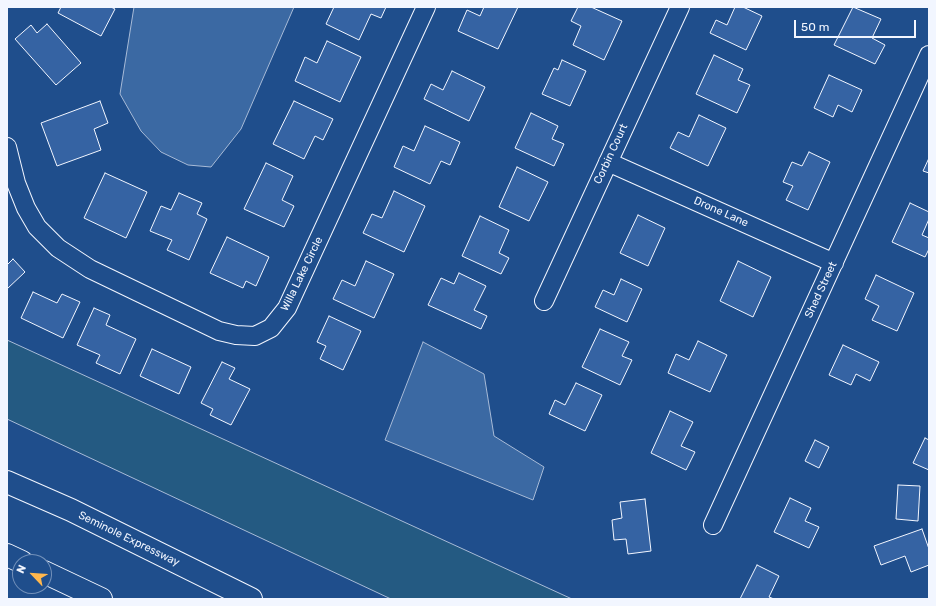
<!DOCTYPE html>
<style>
body{margin:0}
#map{position:relative;width:936px;height:606px;overflow:hidden;background:#1f4e8c;font-family:Rubik,sans-serif}
canvas{display:block}
.frame{position:absolute;inset:0;border:8px solid #f2f6ff;pointer-events:none}
.north{position:absolute;left:12px;top:554px;width:40px;height:40px;box-sizing:border-box;background:#1f4e8c;border:1px solid #7391ba;border-radius:50%;rotate:295deg;font-size:11px;font-weight:700;line-height:16px;text-align:center;color:#f2f6ff}
.north::after{content:'';display:block;margin:auto;width:14px;height:18px;background:#ffb74d;clip-path:polygon(50% 0,100% 100%,50% 72%,0 100%)}
.scale{position:absolute;left:794px;top:20px;width:122px;height:18px;box-sizing:border-box;border:2px solid #f2f6ff;border-top:0;padding-left:5px;font-size:12px;line-height:14px;white-space:nowrap;color:#f2f6ff;-webkit-text-stroke:3px #1f4e8c;paint-order:stroke}
</style>
<div id="map">
<canvas width="936" height="606"></canvas>
<div class="frame"></div>
<div class="north">N</div>
<div class="scale">50 m</div>
</div>
<script>
const g = document.querySelector('canvas').getContext('2d');
g.lineJoin = 'round';
function fillPath(path, color) {
  g.fillStyle = color;
  g.fill(path, 'evenodd');
}
function poly(rows) {
  const path = new Path2D();
  for (const r of rows) {
    path.moveTo(r[0], r[1]);
    for (let i = 2; i < r.length; i += 2) path.lineTo(r[i], r[i + 1]);
  }
  return path;
}
function trace(path, color, width, dash) {
  g.strokeStyle = color;
  g.lineWidth = width;
  g.lineCap = dash ? 'butt' : 'round';
  g.setLineDash(dash || []);
  g.stroke(path);
}
function label(font, color, halo, rows, align = 'center') {
  g.font = font + ' Rubik,sans-serif';
  g.lineWidth = 3;
  g.setLineDash([]);
  g.textBaseline = 'middle';
  g.strokeStyle = halo;
  g.fillStyle = color;
  for (const [text, x, y, turn = 0] of rows) {
    g.save();
    g.translate(x, y);
    g.rotate((+turn || 0) * Math.PI / 180);
    g.textAlign = isNaN(turn) ? turn : align;
    if (halo) g.strokeText(text, 0, 0);
    g.fillText(text, 0, 0);
    g.restore();
  }
}
const green = poly([
 [7,340,572,599,391,599,7,419,7,340]
]);
fillPath(green, '#245a82');
trace(green, '#a8bbd7', 1);
const water = poly([
 [134,7,294,7,241,129,211,167,188,165,161,152,141,131,120,94,134,7],
 [423,342,484,374,494,436,544,467,533,500,385,440,423,342]
]);
fillPath(water, '#3b69a3');
trace(water, '#a8bbd7', 1);
const building = poly([
 [61,7,111,7,115,9,101,36,58,13,61,7],
 [334,7,386,7,381,18,371,14,359,40,326,24,334,7],
 [484,7,518,7,498,49,458,31,467,10,480,16,484,7],
 [578,7,591,7,622,21,604,60,573,45,581,26,571,21,578,7],
 [735,7,743,7,762,16,746,50,710,33,716,20,727,25,735,7],
 [853,7,881,19,872,38,885,45,875,64,834,45,853,7],
 [47,24,81,63,56,85,15,39,31,25,37,33,47,24],
 [327,41,361,57,340,102,295,81,305,57,317,63,327,41],
 [714,55,743,69,738,80,750,85,737,113,696,94,714,55],
 [562,60,586,71,570,106,542,94,554,68,558,70,562,60],
 [452,71,485,87,469,121,424,99,431,84,443,90,452,71],
 [829,75,862,90,852,112,838,105,833,117,814,108,829,75],
 [100,101,108,123,94,129,101,150,57,166,41,123,100,101],
 [294,101,333,119,323,140,315,136,304,159,273,144,294,101],
 [531,113,558,126,552,139,564,144,554,166,515,148,531,113],
 [699,115,726,128,708,166,670,148,678,132,689,137,699,115],
 [425,126,460,142,450,165,441,161,430,184,394,167,403,146,414,151,425,126],
 [809,152,830,162,808,210,786,200,793,186,783,182,792,162,802,166,809,152],
 [929,158,929,173,923,171,929,158],
 [266,163,293,176,282,200,294,206,284,227,244,209,266,163],
 [517,167,548,182,529,221,499,207,517,167],
 [105,173,147,192,126,238,84,218,105,173],
 [394,191,425,206,404,252,363,233,372,214,382,218,394,191],
 [179,193,202,203,197,214,207,219,189,260,167,250,172,240,150,231,161,206,171,210,179,193],
 [910,203,929,212,929,219,922,235,929,238,929,249,925,257,892,242,910,203],
 [638,215,665,228,648,266,620,253,638,215],
 [480,216,509,230,499,253,509,258,501,274,462,256,480,216],
 [227,237,269,257,256,286,246,281,243,288,210,273,227,237],
 [13,259,25,272,7,289,7,265,13,259],
 [366,261,394,274,374,318,333,299,342,280,355,286,366,261],
 [738,261,771,277,753,317,720,301,738,261],
 [459,273,486,286,474,310,487,316,481,329,428,305,441,278,454,284,459,273],
 [876,275,914,293,897,331,872,320,879,306,865,299,876,275],
 [621,279,642,289,627,322,595,307,603,290,614,295,621,279],
 [33,292,57,303,62,294,80,302,63,338,21,318,33,292],
 [94,308,110,315,106,325,136,339,120,374,96,363,100,355,77,345,94,308],
 [329,316,361,331,343,370,320,359,326,346,317,342,329,316],
 [600,329,629,342,622,356,632,360,620,385,582,367,600,329],
 [698,341,727,355,710,392,668,373,676,354,689,360,698,341],
 [843,345,879,362,870,381,856,374,851,385,829,375,843,345],
 [152,349,191,367,179,394,140,376,152,349],
 [222,362,235,368,229,379,250,389,231,425,210,415,213,409,201,403,222,362],
 [576,383,602,395,585,431,549,414,555,400,565,405,576,383],
 [670,411,693,422,681,446,695,452,686,470,651,453,670,411],
 [925,438,929,440,929,470,913,463,925,438],
 [815,440,829,447,819,468,805,461,815,440],
 [898,485,920,486,918,521,896,519,898,485],
 [790,498,811,508,805,521,819,527,809,548,774,532,790,498],
 [645,499,651,551,628,554,626,539,614,540,612,520,622,518,620,502,645,499],
 [922,529,929,549,929,565,911,572,905,556,881,565,874,546,922,529],
 [757,565,779,576,769,597,774,599,740,599,757,565]
]);
fillPath(building, '#3563a3');
trace(building, '#f2f6ff', 1);
const minor = poly([
 [7,147,16,183,26,208,37,227,58,248,90,269,219,331,236,335,255,336,271,328,287,308,426,7],
 [608,162,834,263],
 [544,301,680,7],
 [713,525,929,55]
]);
const highway = poly([
 [7,482,71,510,251,599],
 [7,555,22,562],
 [44,572,101,599]
]);
trace(minor, '#f2f6ff', 20);
trace(highway, '#f2f6ff', 24);
trace(minor, '#1f4e8c', 18);
trace(highway, '#1f4e8c', 22);
label('11px', '#f2f6ff', '#1f4e8c', [
 ["Corbin Court",611,154,-65],
 ["Drone Lane",721,212,24],
 ["Willa Lake Circle",302,274,-64],
 ["Shed Street",821,290,-65],
 ["Seminole Expressway",129,539,26]
]);
</script>
